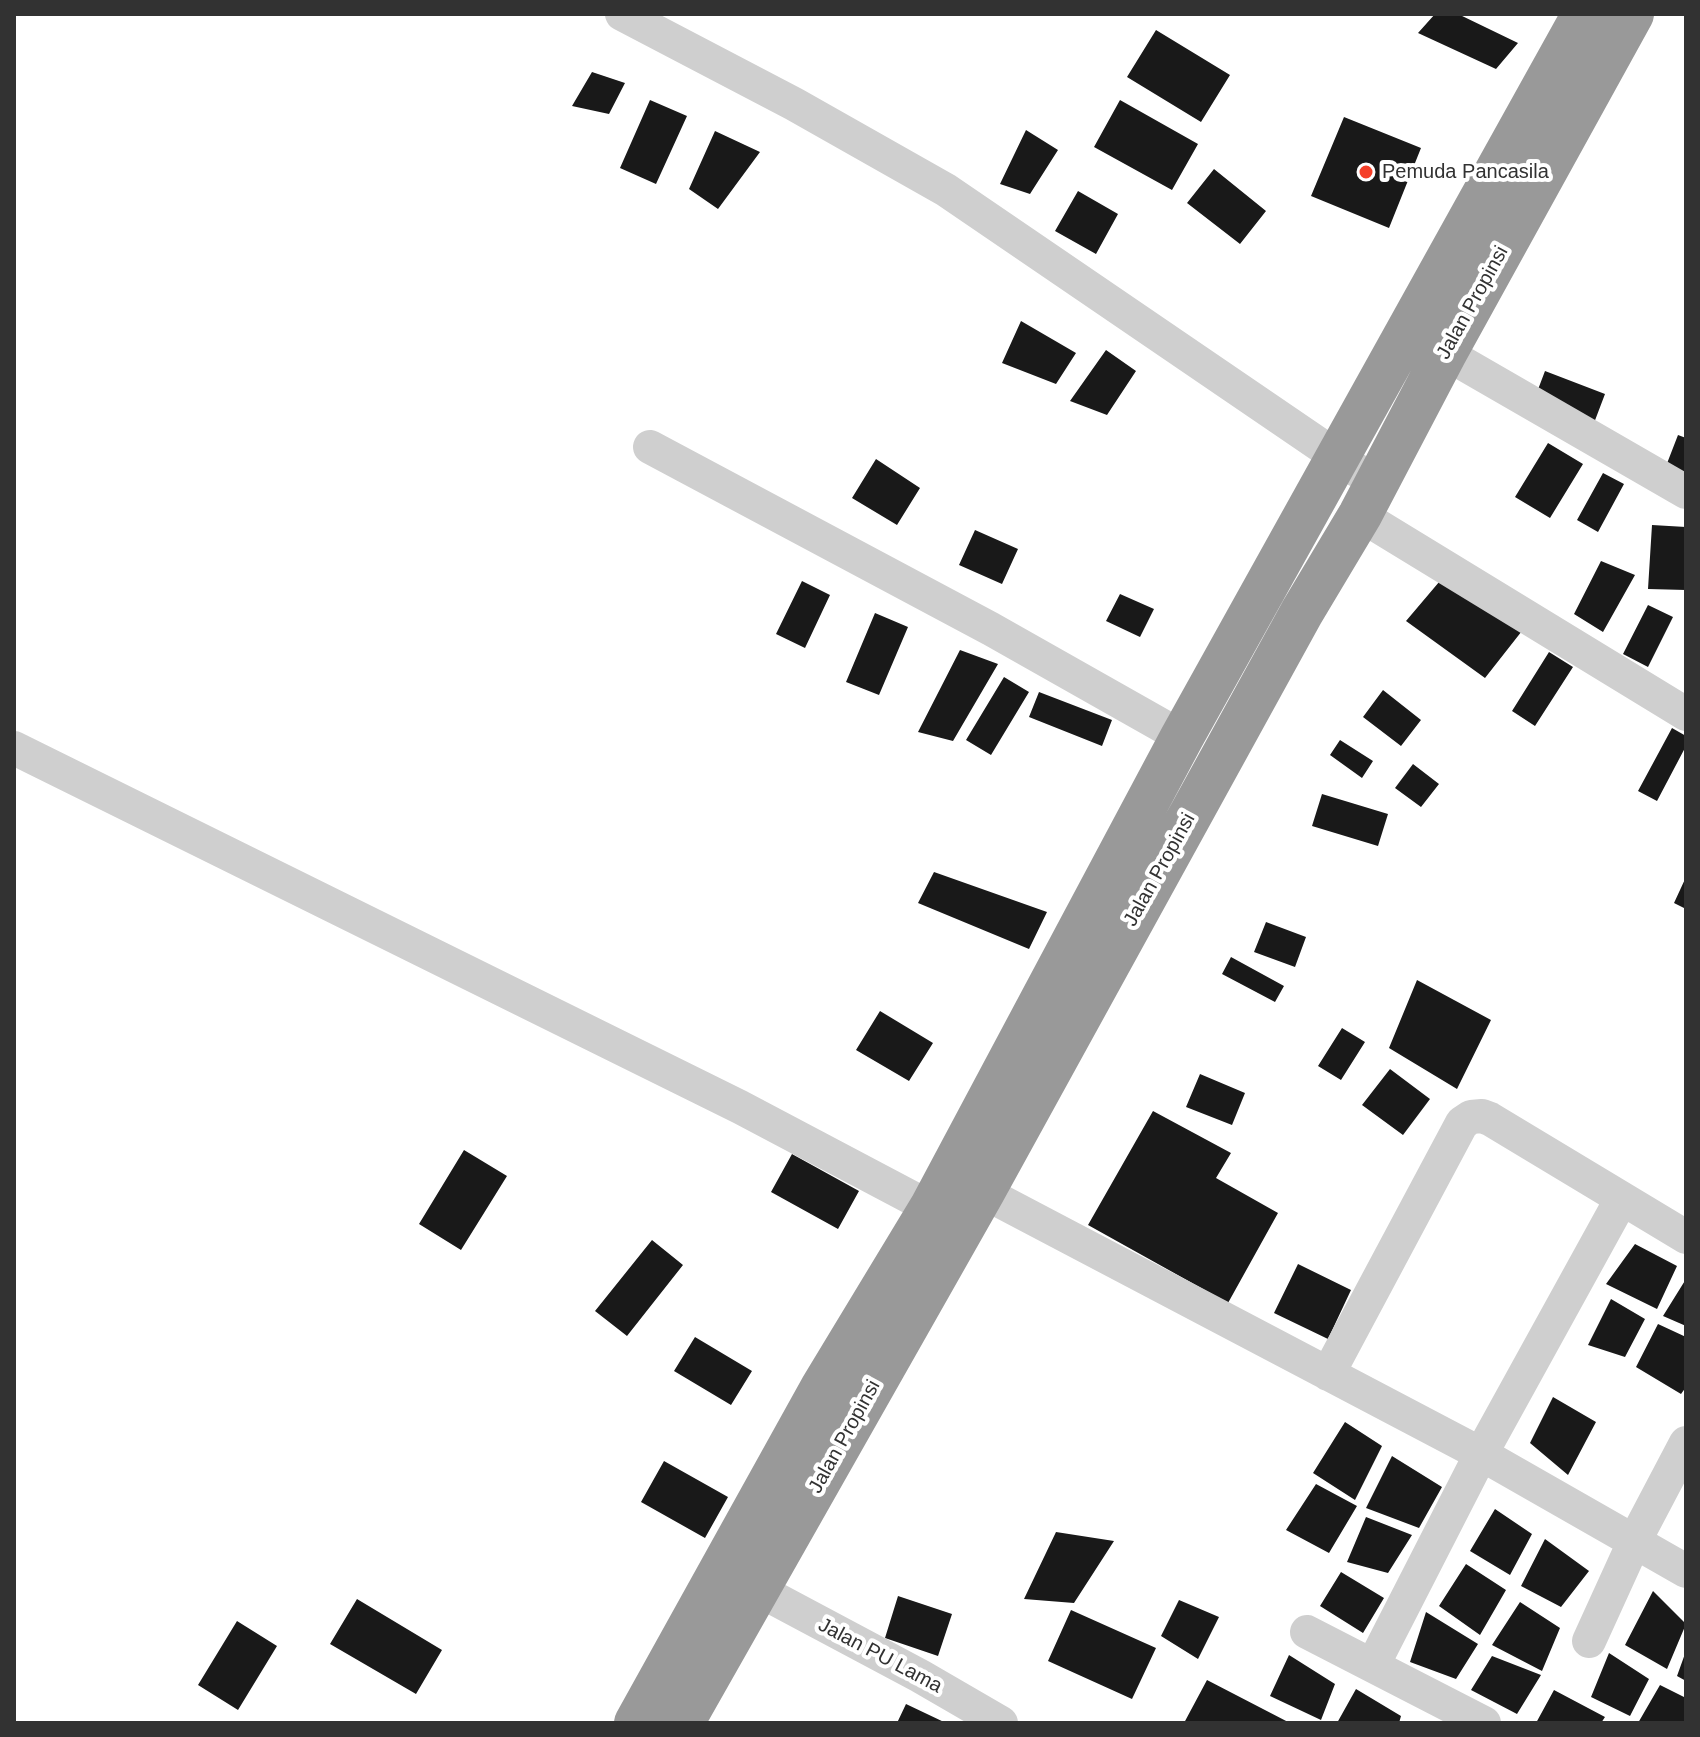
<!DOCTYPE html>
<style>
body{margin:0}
#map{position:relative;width:1700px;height:1737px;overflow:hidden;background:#fff;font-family:Arial,sans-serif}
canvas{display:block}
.frame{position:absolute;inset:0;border:16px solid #323232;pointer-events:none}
</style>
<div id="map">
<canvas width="1700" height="1737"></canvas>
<div class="frame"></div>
</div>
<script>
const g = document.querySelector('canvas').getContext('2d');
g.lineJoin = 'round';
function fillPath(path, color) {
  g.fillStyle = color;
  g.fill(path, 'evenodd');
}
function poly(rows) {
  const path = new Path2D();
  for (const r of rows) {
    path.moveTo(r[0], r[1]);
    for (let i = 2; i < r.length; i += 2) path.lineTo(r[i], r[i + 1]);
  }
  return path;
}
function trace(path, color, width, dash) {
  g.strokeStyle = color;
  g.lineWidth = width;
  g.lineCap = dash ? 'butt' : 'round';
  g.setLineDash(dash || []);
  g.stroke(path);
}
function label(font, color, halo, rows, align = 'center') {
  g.font = font + ' Arial,sans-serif';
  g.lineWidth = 8;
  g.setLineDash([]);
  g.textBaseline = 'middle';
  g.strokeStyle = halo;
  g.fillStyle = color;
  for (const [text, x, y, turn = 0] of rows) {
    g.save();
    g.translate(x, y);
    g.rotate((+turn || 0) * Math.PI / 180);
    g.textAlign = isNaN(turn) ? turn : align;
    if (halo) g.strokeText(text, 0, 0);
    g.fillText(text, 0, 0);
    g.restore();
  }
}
fillPath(poly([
 [1435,14,1458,14,1518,43,1496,69,1418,33],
 [1156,30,1230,75,1201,122,1127,77],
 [592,72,625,83,609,114,572,106],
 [650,100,687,116,656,184,620,168],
 [1120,100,1198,144,1172,190,1094,147],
 [1344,117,1421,148,1389,228,1311,196],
 [1026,130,1058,150,1030,194,1000,184],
 [715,131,760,152,718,209,689,189],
 [1214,169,1266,211,1240,244,1187,203],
 [1078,191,1118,214,1096,254,1055,231],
 [1021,321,1076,353,1056,384,1002,363],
 [1106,350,1136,371,1107,415,1070,401],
 [1545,371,1605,394,1594,423,1534,400],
 [1678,435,1686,438,1686,474,1666,466],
 [1548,443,1583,464,1550,518,1515,497],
 [876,459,920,488,897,525,852,498],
 [1603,473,1624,484,1598,532,1577,520],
 [1652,525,1686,527,1686,590,1648,589],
 [975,530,1018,549,1002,584,959,565],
 [1601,561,1635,575,1603,632,1574,614],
 [1445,575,1529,622,1485,678,1406,621],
 [802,581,830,595,805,648,776,634],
 [1120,594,1154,609,1140,637,1106,621],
 [1648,605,1673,617,1648,667,1623,654],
 [875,613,908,627,879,695,846,682],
 [960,650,998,664,953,741,918,732],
 [1549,652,1573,667,1535,726,1512,711],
 [1004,677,1029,692,991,755,966,740],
 [1383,690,1421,720,1401,746,1363,717],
 [1039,692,1112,720,1102,746,1029,717],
 [1672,728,1686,736,1686,746,1657,801,1638,791],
 [1340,740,1373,761,1362,778,1330,755],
 [1413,764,1439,784,1421,807,1395,788],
 [1322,794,1388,814,1378,846,1312,826],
 [934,872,1047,912,1029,949,918,903],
 [1686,877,1686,909,1674,903],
 [1266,922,1306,937,1295,967,1254,952],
 [1231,957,1284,986,1275,1002,1222,974],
 [1417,980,1491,1020,1457,1089,1389,1048],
 [880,1011,933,1043,909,1081,856,1050],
 [1342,1028,1365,1042,1341,1080,1318,1066],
 [1390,1069,1430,1099,1403,1135,1362,1105],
 [1200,1074,1245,1093,1232,1125,1186,1107],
 [1153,1111,1231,1153,1216,1178,1278,1213,1228,1303,1088,1225],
 [464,1150,507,1176,461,1250,419,1224],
 [792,1154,859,1191,838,1229,771,1192],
 [652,1240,683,1265,627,1336,595,1311],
 [1635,1244,1677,1266,1657,1309,1606,1284],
 [1298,1264,1351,1290,1328,1339,1274,1313],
 [1686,1279,1686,1326,1663,1316],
 [1611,1299,1645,1319,1625,1357,1588,1345],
 [1658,1324,1686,1337,1686,1387,1681,1394,1636,1367],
 [695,1337,752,1371,731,1405,674,1371],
 [1553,1397,1596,1422,1568,1475,1530,1443],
 [1345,1422,1382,1446,1355,1500,1313,1473],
 [1392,1456,1442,1487,1419,1528,1366,1508],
 [664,1461,728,1497,705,1538,641,1502],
 [1316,1484,1357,1506,1329,1553,1286,1530],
 [1495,1509,1532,1534,1510,1575,1470,1551],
 [1366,1517,1412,1535,1388,1573,1347,1562],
 [1056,1532,1114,1541,1074,1603,1024,1599],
 [1545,1539,1589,1571,1561,1607,1521,1586],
 [1466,1564,1506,1590,1480,1635,1439,1606],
 [1341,1572,1384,1598,1363,1633,1320,1606],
 [1653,1591,1686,1624,1667,1669,1625,1645],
 [898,1596,952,1614,938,1656,885,1638],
 [357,1599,442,1650,416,1694,330,1644],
 [1179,1600,1219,1617,1198,1659,1161,1636],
 [1520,1602,1560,1628,1542,1671,1492,1645],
 [1071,1610,1156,1648,1132,1699,1048,1661],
 [1426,1612,1478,1644,1456,1679,1410,1662],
 [237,1621,277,1646,238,1710,198,1685],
 [1686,1651,1686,1681,1677,1676],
 [1609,1653,1649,1679,1630,1716,1591,1697],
 [1289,1655,1335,1684,1321,1720,1270,1696],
 [1492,1656,1541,1675,1517,1714,1471,1690],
 [1207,1680,1290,1723,1184,1723],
 [1660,1685,1686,1698,1686,1723,1638,1723],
 [1356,1689,1401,1716,1399,1723,1337,1723],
 [1554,1690,1605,1717,1601,1723,1536,1723],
 [906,1704,946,1723,897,1723]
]), '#191919');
trace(poly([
 [622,14,794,104,946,190,1358,471],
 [1445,353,1686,492],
 [650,447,991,629,1182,737],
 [1360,515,1686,714],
 [14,748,740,1107,931,1208],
 [983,1192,1481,1454,1686,1571],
 [1328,1374,1462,1123,1471,1117,1482,1116,1490,1119,1686,1237],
 [738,1579,920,1676,1001,1723],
 [1307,1632,1484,1723],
 [1589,1641,1635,1540,1686,1443],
 [1373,1665,1481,1454,1621,1200]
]), '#cfcfcf', 34);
trace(poly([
 [636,1723,822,1388,931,1208,1182,737,1584,14],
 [682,1723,983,1192,1302,612,1360,515,1445,353,1632,14]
]), '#999', 44);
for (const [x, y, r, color] of [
 [1366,172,8,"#f53f28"]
]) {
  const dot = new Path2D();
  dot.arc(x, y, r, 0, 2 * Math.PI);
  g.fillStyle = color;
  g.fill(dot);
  trace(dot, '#fff', 3);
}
label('20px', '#323232', '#fff', [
 ["Pemuda Pancasila",1382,172]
], 'left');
label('20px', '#323232', '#fff', [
 ["Jalan Propinsi",1473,303,-61],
 ["Jalan Propinsi",1160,870,-61],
 ["Jalan Propinsi",845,1437,-61],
 ["Jalan PU Lama",880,1656,28]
]);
</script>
